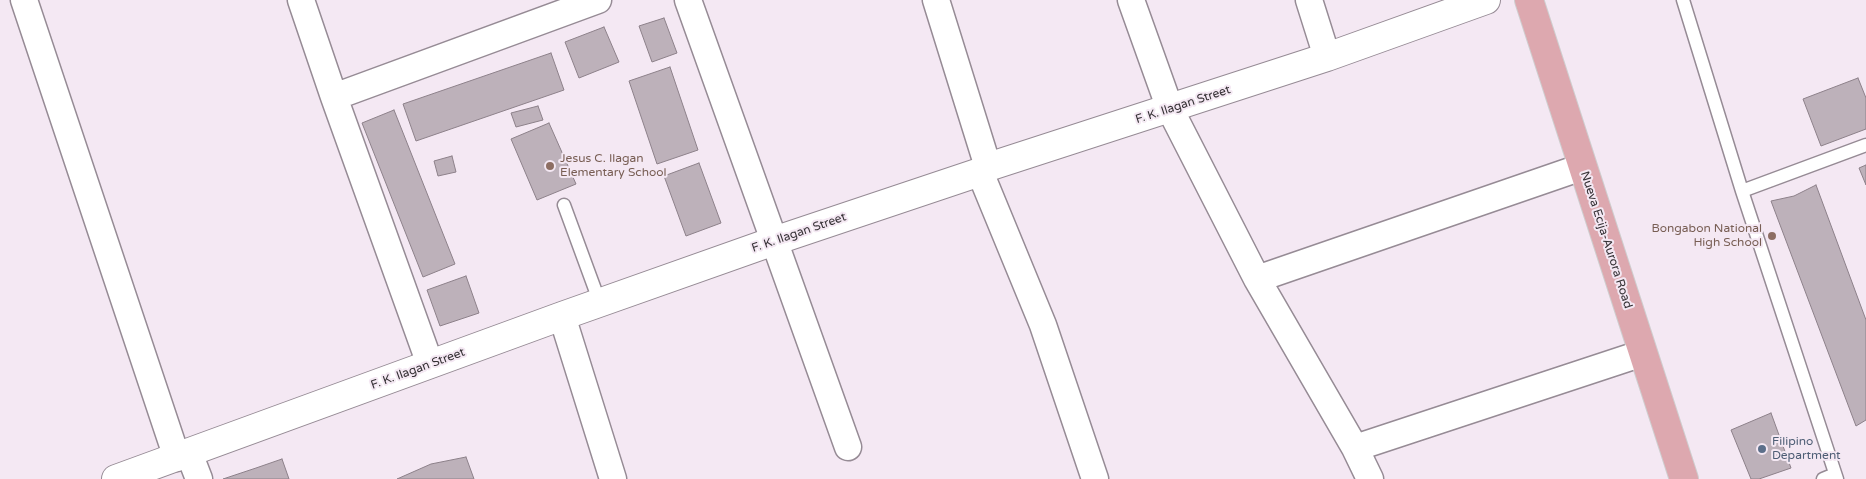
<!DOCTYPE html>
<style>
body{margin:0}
canvas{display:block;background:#f4e8f3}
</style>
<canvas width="1866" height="479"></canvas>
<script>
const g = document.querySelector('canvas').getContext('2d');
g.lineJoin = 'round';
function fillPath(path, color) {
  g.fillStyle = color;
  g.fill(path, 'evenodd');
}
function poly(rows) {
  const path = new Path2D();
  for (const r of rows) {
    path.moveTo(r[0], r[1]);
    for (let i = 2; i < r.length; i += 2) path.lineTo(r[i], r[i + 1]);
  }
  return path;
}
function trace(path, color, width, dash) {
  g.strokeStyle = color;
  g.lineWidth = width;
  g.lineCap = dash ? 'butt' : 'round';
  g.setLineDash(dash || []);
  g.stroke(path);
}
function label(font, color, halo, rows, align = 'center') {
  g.font = font + ' "Varela Round",sans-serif';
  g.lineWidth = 4;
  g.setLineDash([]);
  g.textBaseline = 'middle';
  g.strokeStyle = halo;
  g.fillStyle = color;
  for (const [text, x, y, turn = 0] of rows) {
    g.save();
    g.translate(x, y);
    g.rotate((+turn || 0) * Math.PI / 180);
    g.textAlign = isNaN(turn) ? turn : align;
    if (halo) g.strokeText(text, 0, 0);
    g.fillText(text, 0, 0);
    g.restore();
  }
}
const building = poly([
 [664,18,677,53,652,62,639,26,664,18],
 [604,27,619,62,579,78,565,42,604,27],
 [551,53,564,90,416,141,403,104,551,53],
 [670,67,698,150,657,164,629,81,670,67],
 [1858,78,1866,98,1866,129,1821,146,1803,99,1858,78],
 [538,106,543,120,516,127,511,113,538,106],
 [394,110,455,264,423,277,362,123,394,110],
 [549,123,576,184,537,200,511,139,549,123],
 [452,156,456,172,438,176,434,161,452,156],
 [699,163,721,223,686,236,664,176,699,163],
 [1866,165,1866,185,1859,168,1866,165],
 [1816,185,1866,320,1866,420,1856,426,1771,201,1794,196,1816,185],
 [466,276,479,313,440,326,427,290,466,276],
 [1771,413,1791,468,1759,479,1751,479,1731,430,1771,413],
 [466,457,474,479,397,479,431,464,466,457],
 [282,459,289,479,223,479,256,468,282,459]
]);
fillPath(building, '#bdb1ba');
trace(building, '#8d818a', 1);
const service = poly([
 [1683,0,1742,191,1837,479],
 [1742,191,1866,145],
 [564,205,600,303],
 [1823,479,1835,474]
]);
const minor = poly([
 [24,0,177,458],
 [301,0,334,97,430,364],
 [688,0,848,447],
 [936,0,988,167],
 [1131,0,1170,109,1257,279,1355,448,1370,479],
 [1309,0,1327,57],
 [334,97,598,0],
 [980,172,1043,325,1095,479],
 [1257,279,1582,167],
 [562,316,613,479],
 [1355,448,1643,353],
 [189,453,199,479]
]);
const tertiary = poly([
 [116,479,562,316,774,241,980,172,988,167,1327,57,1486,0]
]);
const primary = poly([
 [1529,0,1684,479]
]);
trace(service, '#968b95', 15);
trace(minor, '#968b95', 29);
trace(tertiary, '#968b95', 30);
trace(primary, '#cfcecf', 30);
trace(service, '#fff', 12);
trace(minor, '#fff', 26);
trace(tertiary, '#fff', 28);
trace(primary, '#dda8af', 28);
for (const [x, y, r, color] of [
 [550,166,5,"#8d6e63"],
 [1772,236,5,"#8d6e63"],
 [1762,449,5,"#5c6f8a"]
]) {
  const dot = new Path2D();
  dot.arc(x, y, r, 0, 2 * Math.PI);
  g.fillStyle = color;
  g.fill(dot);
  trace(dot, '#f4e8f3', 2);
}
label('12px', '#353135', '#f4e8f3', [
 ["F. K. Ilagan Street",1183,105,-18],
 ["F. K. Ilagan Street",799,233,-19],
 ["Nueva Ecija-Aurora Road",1606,240,72],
 ["F. K. Ilagan Street",418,369,-20]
]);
label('12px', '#785e54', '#f4e8f3', [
 ["Jesus C. Ilagan",560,159],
 ["Elementary School",560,173],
 ["Bongabon National",1762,229,"right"],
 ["High School",1762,243,"right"]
], 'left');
label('12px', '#4e5e75', '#f4e8f3', [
 ["Filipino",1772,442],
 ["Department",1772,456]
], 'left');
</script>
